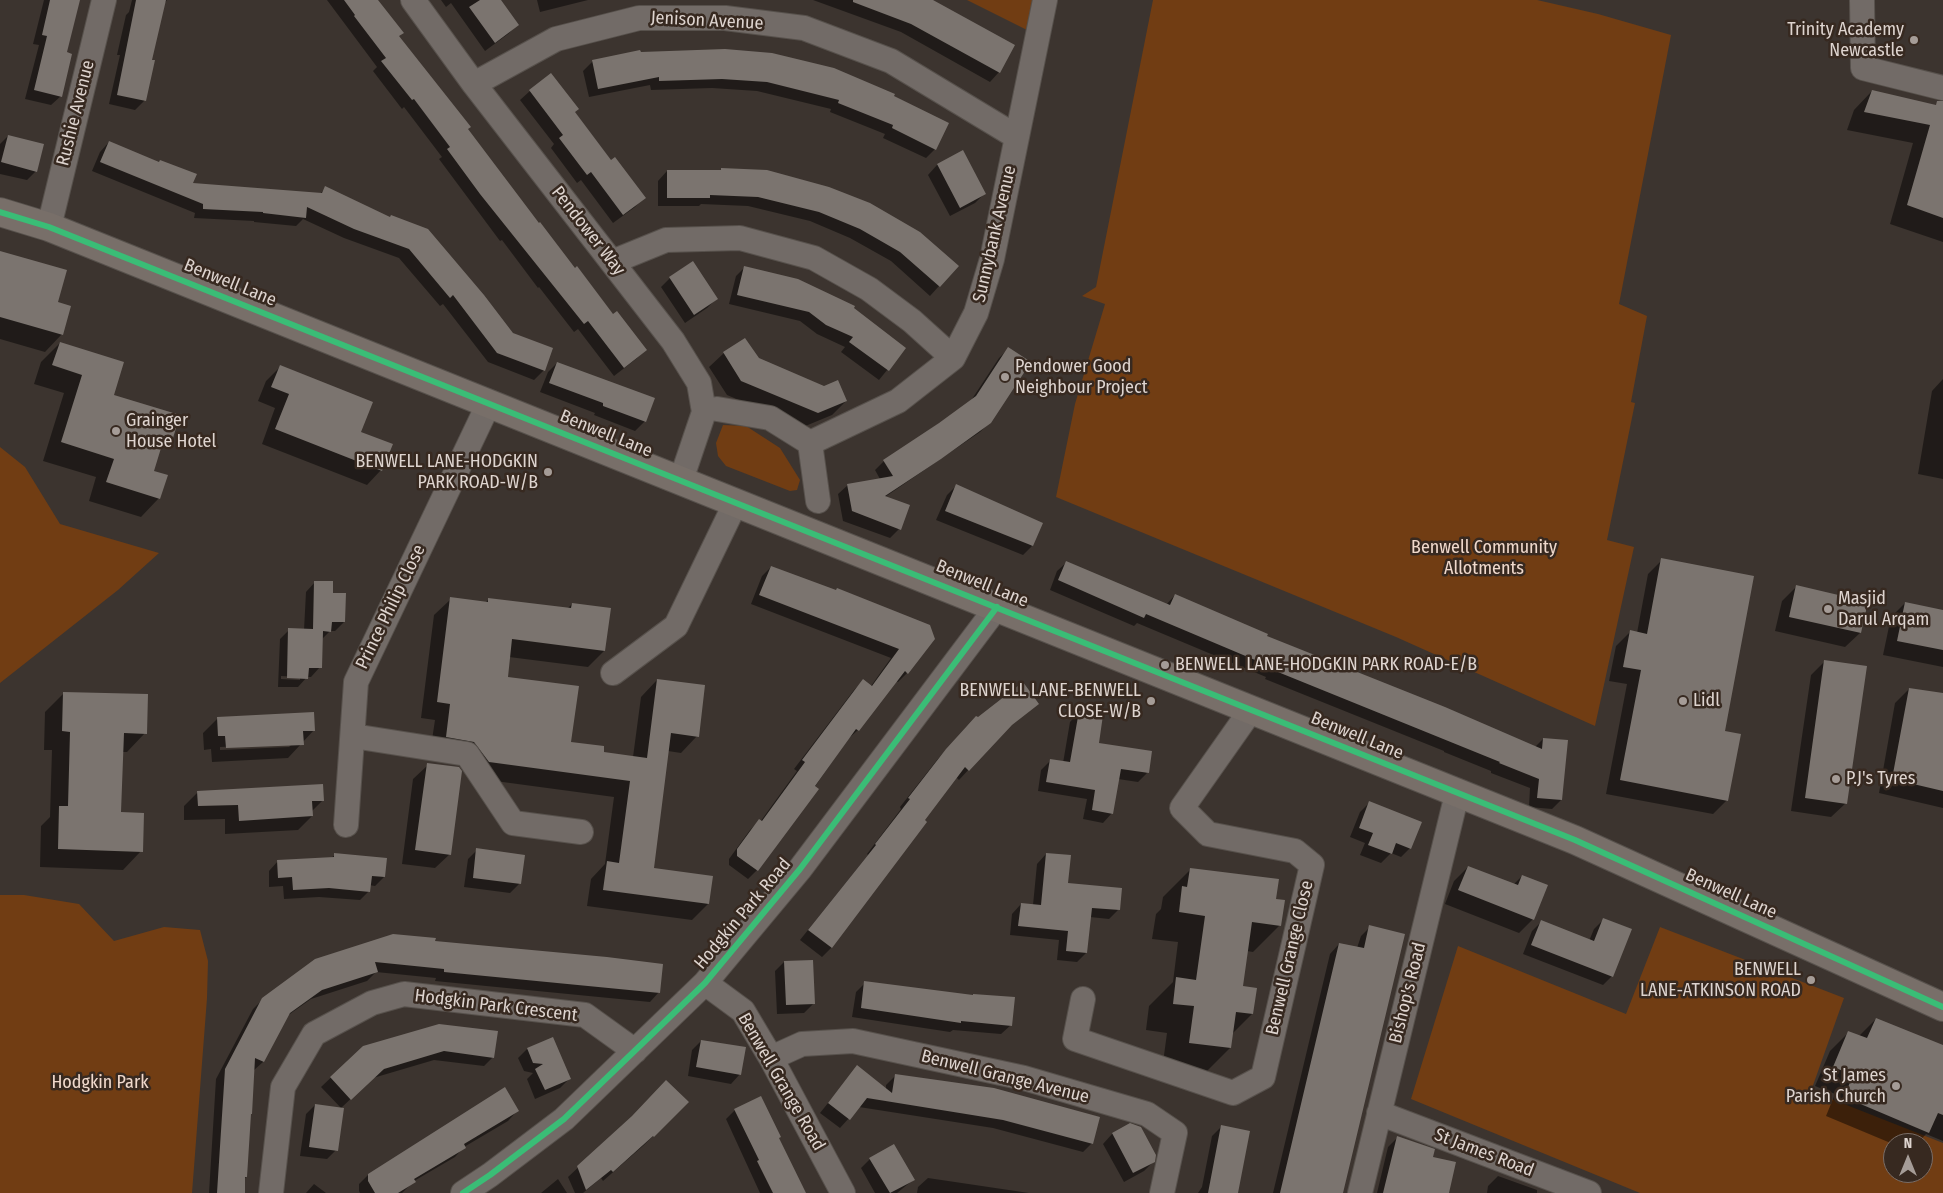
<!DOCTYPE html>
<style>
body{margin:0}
#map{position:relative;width:1943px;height:1193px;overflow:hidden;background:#3c342f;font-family:"Fira Sans Condensed",sans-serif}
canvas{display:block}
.north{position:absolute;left:1883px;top:1133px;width:50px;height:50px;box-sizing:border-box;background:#372920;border:1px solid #7a6d66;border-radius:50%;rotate:0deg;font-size:14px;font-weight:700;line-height:20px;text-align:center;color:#ded4cf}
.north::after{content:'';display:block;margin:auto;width:18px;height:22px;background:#a59c97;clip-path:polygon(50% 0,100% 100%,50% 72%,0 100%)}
</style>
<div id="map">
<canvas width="1943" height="1193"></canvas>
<div class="north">N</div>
</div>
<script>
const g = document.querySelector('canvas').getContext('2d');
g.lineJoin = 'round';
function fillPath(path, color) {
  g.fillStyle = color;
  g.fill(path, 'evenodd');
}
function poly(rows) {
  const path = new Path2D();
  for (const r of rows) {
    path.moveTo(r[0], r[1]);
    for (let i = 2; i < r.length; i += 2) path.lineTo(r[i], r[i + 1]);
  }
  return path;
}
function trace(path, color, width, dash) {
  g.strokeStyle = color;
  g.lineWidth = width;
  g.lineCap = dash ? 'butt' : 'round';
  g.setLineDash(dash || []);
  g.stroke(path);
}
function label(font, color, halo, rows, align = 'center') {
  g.font = font + ' "Fira Sans Condensed",sans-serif';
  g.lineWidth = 5;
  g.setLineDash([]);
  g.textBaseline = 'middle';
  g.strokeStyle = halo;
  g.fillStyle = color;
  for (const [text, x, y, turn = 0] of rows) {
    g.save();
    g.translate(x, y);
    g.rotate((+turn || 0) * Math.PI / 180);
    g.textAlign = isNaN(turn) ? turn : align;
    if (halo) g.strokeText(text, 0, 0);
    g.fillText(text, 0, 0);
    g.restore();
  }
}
fillPath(poly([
 [967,0,1035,0,1027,30],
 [1153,0,1537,0,1598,14,1671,35,1619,304,1647,316,1631,402,1635,403,1607,540,1634,547,1595,726,1396,637,1056,497,1075,404,1105,304,1082,296,1096,287],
 [723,425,746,426,780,448,800,480,797,490,790,491,726,466,718,456,716,443],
 [0,447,25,467,60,524,159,553,118,590,0,683],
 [0,895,24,895,79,904,114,941,164,927,200,930,208,961,207,998,192,1193,0,1193],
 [1660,927,1844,998,1811,1091,1943,1143,1943,1193,1640,1193,1411,1099,1458,946,1626,1014],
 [1893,1143,1923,1143,1923,1173,1893,1173]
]), '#713d13');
fillPath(poly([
 [44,0,79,0,66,53,61,96,51,105,25,99,39,45,33,44],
 [132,0,167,0,163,5,151,61,153,61,144,101,135,110,109,104,120,55,117,55,126,15,129,12],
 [327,0,376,0,398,37,499,173,612,316,645,350,636,359,614,376,578,329,574,332,539,287,538,288,502,240,500,241,439,159,442,157,404,107,402,109,373,71,377,67],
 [441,0,499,0,517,25,508,34,485,51,451,3,446,7],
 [537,0,588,0,540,12],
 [813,0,931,0,999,72,990,82,901,32],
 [640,53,893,97,935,149,926,158,883,138,885,134,830,112,831,109,757,91,712,88,651,90,650,85,589,97,583,71,593,61],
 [530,91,574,113,611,162,644,197,635,207,613,223,581,180,577,183,551,148,554,144,520,100],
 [1872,91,1943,109,1943,242,1890,224,1913,143,1847,130,1854,110],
 [8,136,36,171,27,180,0,174,0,144],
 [109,142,192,184,320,194,326,188,390,218,512,334,544,370,534,380,488,362,443,304,440,306,399,258,344,238,303,219,296,226,254,222,254,221,194,218,195,213,92,171,100,152],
 [963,152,984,194,975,203,950,216,928,175,937,165],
 [667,171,720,171,957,266,930,296,891,261,850,238,810,221,748,206,701,204,699,206,658,206,658,181],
 [0,253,56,303,62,334,45,352,0,339],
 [745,267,852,309,905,348,879,380,841,352,845,347,817,334,800,321,729,304,736,276],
 [670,278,716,299,707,308,685,323,661,287],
 [745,339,758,359,846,401,832,415,803,427,727,395,709,367,724,353],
 [60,343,112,396,172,437,159,450,152,472,159,498,141,517,89,501,96,477,43,461,64,393,34,384,41,362],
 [1008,349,990,422,980,432,885,497,899,529,890,538,843,521,838,494,848,485,880,479,875,470,884,461,970,402,999,358],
 [557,363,645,421,635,431,594,415,595,413,540,392,548,372],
 [280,367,360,432,381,470,367,485,262,444,275,408,258,401,266,381],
 [1943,379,1943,479,1918,474,1932,391],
 [956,486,1032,546,1023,555,936,520,947,495],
 [1662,560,1723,732,1727,800,1713,814,1606,794,1627,684,1609,681,1616,646,1630,632,1637,633,1648,574],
 [1067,562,1166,605,1175,595,1266,637,1535,747,1543,739,1561,800,1552,809,1529,807,1530,788,1491,773,1491,771,1444,752,1444,751,1265,679,1266,677,1137,623,1134,626,1050,590,1057,571],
 [771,567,929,626,907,673,898,682,896,681,858,730,848,739,757,870,748,879,729,865,729,859,750,830,759,821,760,822,797,771,794,769,854,690,863,681,871,686,891,658,751,604,762,576],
 [315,582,331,594,344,622,335,631,330,631,321,640,320,667,311,677,307,677,298,687,278,687,280,639,289,630,304,630,306,592],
 [281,676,300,677,300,680,281,679],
 [1796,587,1866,603,1860,633,1845,647,1775,631,1782,601],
 [451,599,485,603,489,599,567,609,572,604,604,651,588,667,509,657,506,678,570,743,602,753,633,757,641,697,657,680,697,736,681,753,668,751,652,869,708,904,692,920,587,906,591,879,605,864,614,797,473,778,458,758,430,753,435,720,421,718,434,615],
 [1905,603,1943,611,1943,667,1883,655,1891,617],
 [1825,661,1846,803,1831,817,1791,811,1811,675],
 [1909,689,1943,694,1943,808,1879,793,1895,703],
 [64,693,145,733,127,752,122,752,120,814,141,851,123,870,40,867,41,826,50,817,52,750,44,750,45,712],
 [1038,704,1004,731,959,780,956,777,923,820,926,822,831,948,822,957,800,940,868,855,867,854,901,809,900,807,937,760,967,726,978,719],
 [1079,712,1097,744,1147,773,1138,782,1118,779,1112,813,1103,823,1083,819,1087,799,1038,791,1041,770,1051,760,1063,763,1070,722],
 [217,719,314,730,288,758,212,762,211,749,204,750,203,733],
 [292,744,289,747,220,750,220,747],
 [428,765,450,854,435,868,402,864,413,779],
 [198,792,323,800,312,811,312,816,298,830,225,834,225,819,184,820,184,806],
 [1369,803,1410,848,1401,857,1391,853,1381,863,1360,855,1365,843,1350,837,1360,812],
 [477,850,523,856,519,884,510,893,464,887,468,859],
 [1046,854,1067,884,1118,910,1109,919,1090,917,1086,953,1077,962,1057,960,1059,940,1010,935,1012,914,1021,904,1033,905,1037,864],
 [335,855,384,877,375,886,369,885,369,891,360,900,319,897,284,899,283,886,269,887,269,871,278,861,331,858],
 [1468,867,1513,885,1522,876,1533,919,1519,933,1445,904,1454,881],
 [1190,870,1275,900,1280,925,1253,952,1247,951,1242,987,1252,1014,1232,1034,1230,1048,1203,1075,1162,1070,1167,1033,1146,1030,1149,1006,1173,982,1178,942,1152,939,1156,914,1161,909,1163,897],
 [1603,920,1612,976,1603,985,1523,954,1532,931,1541,922,1589,941,1594,929],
 [1370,927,1342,1193,1273,1193,1330,954,1339,944,1357,948,1361,936],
 [434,942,659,992,650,1002,435,981,436,978,376,972,367,981,311,999,287,1016,263,1062,253,1071,246,1177,244,1179,243,1193,209,1193,216,1079,253,1009,263,999],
 [784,962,814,1003,804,1013,777,1014,775,971],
 [865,983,972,996,1011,1025,1001,1034,953,1030,950,1032,852,1017,856,992],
 [1876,1019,1943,1047,1943,1141,1926,1134,1918,1143,1893,1144,1826,1116,1835,1094,1815,1086,1830,1051,1849,1032,1859,1036],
 [439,1025,493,1057,484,1066,434,1060,373,1078,341,1108,321,1087,363,1047],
 [701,1041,740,1074,731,1084,688,1076,692,1050],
 [527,1049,569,1079,560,1088,535,1099,527,1079,533,1073,524,1071,518,1058],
 [857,1067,886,1089,886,1085,896,1075,1092,1143,1083,1152,993,1128,859,1107,840,1128,820,1113],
 [760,1098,804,1193,760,1193,726,1119,735,1110],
 [687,1102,644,1145,603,1181,601,1178,583,1193,575,1193,568,1177,629,1120],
 [315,1105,336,1150,327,1159,300,1156,306,1114],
 [517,1111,508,1121,464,1147,455,1157,414,1181,402,1193,360,1193,359,1191,359,1184,368,1175],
 [1130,1125,1154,1161,1144,1171,1124,1182,1103,1144,1112,1134],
 [1222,1126,1236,1193,1198,1193,1202,1187,1212,1136],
 [1397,1138,1432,1158,1448,1193,1377,1193,1388,1147],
 [870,1159,913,1180,897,1193,875,1193,861,1168],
 [1498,1176,1537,1190,1537,1193,1487,1193,1488,1186],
 [928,1178,1029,1193,917,1193,918,1187],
 [558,1179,567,1193,541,1193],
 [314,1184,326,1193,306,1193]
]), '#0007');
fillPath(poly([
 [50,0,80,0,67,52,72,54,62,97,34,90,47,36,42,35],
 [136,0,166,0,152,60,155,60,146,101,117,95],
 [344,0,378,0,404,33,399,36,471,127,468,129,539,223,540,222,575,268,577,266,613,314,617,311,647,350,624,368,588,321,584,324,480,194,447,149,450,147,414,99,412,100,381,61,386,58,354,16,355,15],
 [480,0,501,0,519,25,495,43,469,7],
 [853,0,933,0,1015,45,1000,73,911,24,853,2],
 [725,49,772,53,834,68,895,94,894,96,949,123,936,150,892,128,893,125,838,103,839,100,767,82,722,79,659,81,659,77,598,89,592,60,640,50,641,52],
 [551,73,579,109,575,112,611,160,615,157,646,198,623,215,591,172,587,175,559,138,563,135,529,90],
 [1872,90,1936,105,1937,101,1943,101,1943,218,1907,205,1930,125,1864,112],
 [8,135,44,144,37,172,1,162],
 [109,141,159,162,160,160,197,174,193,183,322,193,325,186,390,217,391,215,428,229,484,295,513,333,553,348,545,371,497,353,453,295,450,298,409,249,354,229,307,207,306,218,263,213,263,212,203,209,203,204,100,162],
 [963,150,986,194,960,208,937,164],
 [721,168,767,170,829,187,870,203,920,232,959,266,940,287,900,252,860,229,819,212,758,197,710,195,710,198,667,198,667,170,721,170],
 [0,251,67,270,58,302,71,306,63,335,0,317],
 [693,261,718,299,694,315,669,277],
 [744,266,798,279,855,306,854,308,906,348,889,371,849,342,853,337,826,325,809,312,737,295],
 [745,338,759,358,824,386,838,380,847,401,818,413,741,381,723,352],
 [60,342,124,362,114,395,180,415,173,438,165,435,154,471,168,475,160,499,106,482,114,459,61,442,82,375,52,365],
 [1008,347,1031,362,991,423,941,459,885,496,910,505,901,530,852,511,847,484,893,476,883,460,939,423,976,396],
 [557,362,655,398,646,422,603,406,603,403,549,383],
 [280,365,373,402,361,432,393,444,382,471,275,429,289,394,271,387],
 [956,484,1043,523,1033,546,945,511],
 [1661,558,1754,576,1725,731,1741,734,1728,801,1620,780,1641,670,1623,667,1630,630,1647,634],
 [1066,561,1170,605,1175,594,1268,634,1267,636,1445,707,1542,749,1543,738,1568,740,1562,800,1537,798,1539,779,1499,763,1500,762,1273,670,1274,668,1146,614,1144,618,1058,580],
 [771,566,836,590,837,588,930,625,935,639,908,674,905,671,859,731,856,729,815,786,819,789,758,871,737,856,737,849,759,819,762,821,805,762,802,760,863,679,872,686,899,649,759,595],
 [314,581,333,581,333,593,346,593,345,622,332,622,331,632,323,631,322,668,309,668,308,679,287,678,288,628,313,629],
 [1796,585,1868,602,1861,633,1789,617],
 [450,597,488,602,488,598,571,608,572,603,611,608,605,651,512,639,508,677,579,686,571,742,604,746,604,752,647,758,657,679,705,685,699,737,671,733,654,868,713,876,709,904,603,890,607,861,619,863,630,781,489,762,474,742,446,737,450,704,437,702],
 [1905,602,1943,610,1943,650,1897,641],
 [1824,660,1867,666,1847,804,1805,798],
 [1023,682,1039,704,1012,725,969,771,965,767,925,820,927,822,832,948,808,930,876,845,875,844,910,799,908,798,946,749,976,716,978,717],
 [1909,688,1943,693,1943,791,1892,779],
 [63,692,148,694,147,734,124,733,121,812,144,813,143,852,58,849,59,806,68,806,70,732,62,731],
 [1079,711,1103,715,1099,743,1152,751,1149,773,1121,769,1113,814,1092,810,1095,790,1046,782,1050,759,1070,762],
 [314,712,315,731,303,731,304,745,226,748,225,736,218,736,217,717],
 [427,763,459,767,462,771,451,855,415,850],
 [323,784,324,801,312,801,313,816,239,821,238,805,198,806,197,791],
 [1369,801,1422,822,1411,849,1396,843,1392,854,1368,845,1373,833,1359,828],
 [476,848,525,855,521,884,473,878],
 [334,853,387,858,385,877,372,876,370,892,329,888,293,890,292,877,278,878,277,860,334,857],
 [1046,853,1071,855,1068,883,1122,888,1120,910,1092,908,1087,953,1066,951,1068,931,1018,926,1021,903,1041,905],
 [1468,866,1518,885,1522,875,1548,885,1534,920,1458,890],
 [1190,868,1279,879,1276,899,1285,900,1281,926,1252,922,1243,986,1257,988,1253,1014,1236,1012,1231,1048,1189,1043,1194,1006,1173,1004,1176,977,1196,980,1205,916,1179,912,1182,886,1187,887],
 [1603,918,1632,929,1613,977,1531,945,1541,920,1594,941],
 [1369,925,1405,934,1343,1193,1280,1193,1339,943,1364,948],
 [393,934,436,938,435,941,607,957,663,964,660,993,444,972,444,969,375,962,378,972,322,990,290,1013,264,1062,255,1058,252,1114,251,1114,247,1177,245,1177,245,1193,217,1193,225,1069,262,998,315,959],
 [813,960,815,1004,786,1005,784,961],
 [864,981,973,995,973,994,1015,997,1012,1026,961,1021,961,1023,861,1008],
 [1876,1018,1943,1045,1943,1115,1938,1113,1929,1133,1844,1097,1853,1075,1833,1067,1848,1031,1867,1038],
 [439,1024,498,1031,494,1058,444,1051,384,1069,351,1100,330,1077,363,1046],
 [553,1037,571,1079,545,1090,535,1069,543,1064,533,1063,527,1048],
 [701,1040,746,1047,741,1075,696,1067],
 [857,1065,892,1093,895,1074,994,1088,1100,1117,1093,1144,1003,1120,867,1098,850,1120,828,1103],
 [666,1080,689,1102,654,1137,653,1136,613,1172,611,1170,586,1190,577,1166,632,1116],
 [505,1087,519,1111,464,1144,466,1148,414,1179,416,1182,398,1193,375,1193,368,1181,368,1174],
 [761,1096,781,1137,779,1138,806,1193,773,1193,757,1161,759,1160,734,1109],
 [315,1104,344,1108,338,1151,309,1147],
 [1130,1123,1141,1127,1156,1155,1155,1162,1133,1173,1112,1133],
 [1221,1125,1250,1131,1238,1193,1208,1193],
 [1397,1136,1435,1149,1433,1157,1456,1162,1449,1193,1383,1193],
 [894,1144,915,1180,890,1193,869,1158]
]), '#7b746f');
const minor = poly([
 [413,0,474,84,673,341,699,383,704,412,681,480],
 [1862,0,1863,68,1943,88],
 [474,84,556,39,639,18,725,18,804,28,891,61,1017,137],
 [49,227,104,0],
 [612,262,666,240,740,238,814,258,869,289,912,321,953,358],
 [717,409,770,418,810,443,818,501],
 [810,443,898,401,953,358,976,313,992,259,1045,0],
 [613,673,676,626,736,502],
 [353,736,467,754,513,823,581,832],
 [346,825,356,682,489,403],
 [705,983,743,1011,771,1058,843,1193],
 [1083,999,1075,1039,1233,1093,1263,1077,1312,865,1295,851,1208,834,1182,808,1251,710],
 [771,1058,802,1044,853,1041,1024,1078,1147,1114,1175,1133,1162,1193],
 [1379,1113,1589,1193],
 [271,1193,283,1087,314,1034,372,1003,404,994,585,1015,635,1051],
 [463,1193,490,1175,564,1119,705,983,800,869,997,607],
 [1360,1193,1457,794]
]);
const major = poly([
 [0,212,49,227,1575,840,1943,1007]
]);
trace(minor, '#57514c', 26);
trace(major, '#57514c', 30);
trace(minor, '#726b67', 24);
trace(major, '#786f69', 28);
trace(poly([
 [0,212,49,227,1575,840,1943,1007],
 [463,1193,490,1175,564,1119,705,983,800,869,997,607]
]), '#3abd76', 6);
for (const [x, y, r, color] of [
 [1914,40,5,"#a59c97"],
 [1005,377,5,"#a59c97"],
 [116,431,5,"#a59c97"],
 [548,472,5,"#a59c97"],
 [1828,609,5,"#a59c97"],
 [1165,665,5,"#a59c97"],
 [1151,701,5,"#a59c97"],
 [1683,701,5,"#a59c97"],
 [1836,779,5,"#a59c97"],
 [1811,980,5,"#a59c97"],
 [1896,1086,5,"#a59c97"]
]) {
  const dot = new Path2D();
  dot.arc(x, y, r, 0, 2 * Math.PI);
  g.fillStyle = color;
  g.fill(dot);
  trace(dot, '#372920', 2);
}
label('18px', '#ded4cf', '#372920', [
 ["Jenison Avenue",707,21,3],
 ["Rushie Avenue",76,113,-76],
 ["Pendower Way",588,231,52],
 ["Sunnybank Avenue",995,234,-77],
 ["Benwell Lane",230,283,22],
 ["Benwell Lane",606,434,22],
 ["Benwell Lane",982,584,22],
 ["Prince Philip Close",391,607,-64],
 ["Benwell Lane",1357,736,22],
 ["Benwell Lane",1731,894,24],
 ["Hodgkin Park Road",743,914,-50],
 ["Benwell Grange Close",1290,958,-77],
 ["Bishop's Road",1408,993,-76],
 ["Hodgkin Park Crescent",496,1006,7],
 ["Benwell Grange Avenue",1005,1077,14],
 ["Benwell Grange Road",781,1082,60],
 ["St James Road",1484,1153,21]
]);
label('18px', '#ded4cf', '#372920', [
 ["Trinity Academy",1904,30,"right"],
 ["Newcastle",1904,51,"right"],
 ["Pendower Good",1015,367],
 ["Neighbour Project",1015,388],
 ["Grainger",126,421],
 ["House Hotel",126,442],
 ["BENWELL LANE-HODGKIN",538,462,"right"],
 ["PARK ROAD-W/B",538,483,"right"],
 ["Masjid",1838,599],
 ["Darul Arqam",1838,620],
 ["BENWELL LANE-HODGKIN PARK ROAD-E/B",1175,665],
 ["BENWELL LANE-BENWELL",1141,691,"right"],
 ["CLOSE-W/B",1141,712,"right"],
 ["Lidl",1693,701],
 ["P.J's Tyres",1846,779],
 ["BENWELL",1801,970,"right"],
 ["LANE-ATKINSON ROAD",1801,991,"right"],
 ["St James",1886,1076,"right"],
 ["Parish Church",1886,1097,"right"]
], 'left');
label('18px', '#f0d9cc', '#372920', [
 ["Benwell Community",1484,548],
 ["Allotments",1484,569],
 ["Hodgkin Park",100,1083]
]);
</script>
